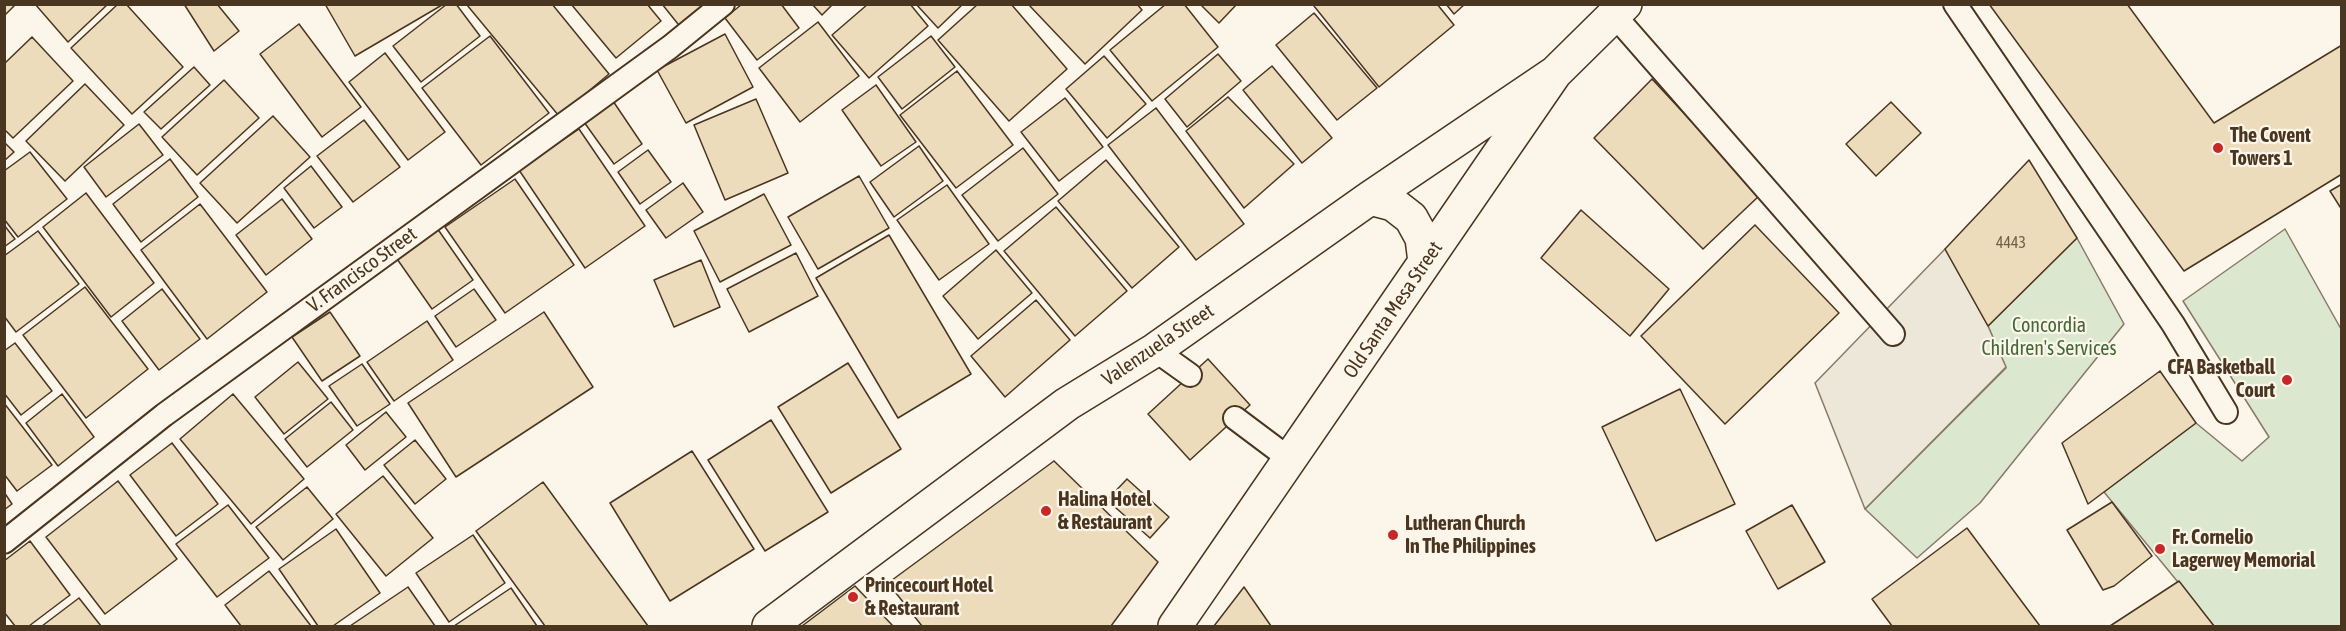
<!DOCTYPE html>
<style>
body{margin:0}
#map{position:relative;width:2346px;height:631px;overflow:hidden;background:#fbf6e9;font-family:"Asap Condensed",sans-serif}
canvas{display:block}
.frame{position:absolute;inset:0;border:6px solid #4a3520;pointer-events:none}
</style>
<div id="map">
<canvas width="2346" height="631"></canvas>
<div class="frame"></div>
</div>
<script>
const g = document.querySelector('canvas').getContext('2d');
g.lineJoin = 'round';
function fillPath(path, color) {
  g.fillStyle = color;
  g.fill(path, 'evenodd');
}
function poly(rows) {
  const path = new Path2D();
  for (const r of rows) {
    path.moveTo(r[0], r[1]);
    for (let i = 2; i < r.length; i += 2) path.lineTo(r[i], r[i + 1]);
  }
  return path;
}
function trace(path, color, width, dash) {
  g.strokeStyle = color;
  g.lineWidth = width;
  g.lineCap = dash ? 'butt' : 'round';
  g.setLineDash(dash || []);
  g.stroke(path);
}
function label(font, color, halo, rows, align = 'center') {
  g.font = font + ' "Asap Condensed",sans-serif';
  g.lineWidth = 4.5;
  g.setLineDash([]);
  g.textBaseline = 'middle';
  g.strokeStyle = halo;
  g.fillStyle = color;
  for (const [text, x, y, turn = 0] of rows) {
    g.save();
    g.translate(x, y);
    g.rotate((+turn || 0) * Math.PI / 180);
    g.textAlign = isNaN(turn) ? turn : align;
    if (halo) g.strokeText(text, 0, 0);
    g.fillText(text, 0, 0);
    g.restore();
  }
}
const green = poly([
 [2285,229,2341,329,2341,626,2214,626,2104,492,2196,423,2242,461,2269,437,2183,301,2285,229],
 [2077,238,2124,324,1980,503,1917,558,1865,509,2006,368,1988,326,2077,238]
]);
fillPath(green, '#dce7d0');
trace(green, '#887966', 1.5);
const parking = poly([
 [1945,249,1988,326,2006,367,1865,509,1815,383,1945,249]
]);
fillPath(parking, '#ede7d9');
trace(parking, '#887966', 1.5);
const building = poly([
 [4,4,16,4,4,16,4,4],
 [35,4,108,4,68,42,35,4],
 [118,4,126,4,183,67,132,114,71,48,118,4],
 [184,4,217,4,239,31,214,51,184,4],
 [325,4,442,4,442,5,355,56,325,4],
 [447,4,456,4,480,36,421,82,393,46,447,4],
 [552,4,609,74,559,116,467,5,552,4],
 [571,4,647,4,661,21,616,58,571,4],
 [662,4,711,4,682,29,662,4],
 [742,4,781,4,799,28,757,60,725,18,742,4],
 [812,4,833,4,822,15,812,4],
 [868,4,910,4,928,26,869,78,832,35,868,4],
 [916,4,963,4,938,28,916,4],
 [978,4,1011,4,1067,69,1009,121,938,40,978,4],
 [1028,4,1137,4,1142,10,1085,64,1028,4],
 [1166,4,1184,4,1218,47,1152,101,1110,50,1166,4],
 [1200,4,1237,4,1219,23,1200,4],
 [1316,4,1437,4,1454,25,1379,87,1314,6,1316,4],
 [1446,4,1465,4,1454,14,1446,4],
 [1989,4,2127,4,2214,123,2342,45,2342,174,2184,271,1989,4],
 [1314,13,1377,88,1337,120,1276,45,1314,13],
 [818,22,859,76,800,122,759,68,818,22],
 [299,24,361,107,322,137,260,54,299,24],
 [725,34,753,87,686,123,657,70,725,34],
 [490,36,549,113,481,165,422,88,490,36],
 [931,36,955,67,902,109,878,77,931,36],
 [32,37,73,81,13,138,4,129,4,64,32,37],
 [385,53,445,132,408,160,349,82,385,53],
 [1218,54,1241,81,1187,127,1165,99,1218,54],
 [1104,56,1146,104,1107,138,1066,89,1104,56],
 [1272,66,1332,138,1302,163,1243,90,1272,66],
 [194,67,210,85,161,129,144,112,194,67],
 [957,71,1013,145,956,188,900,115,957,71],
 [1652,79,1760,195,1703,249,1594,138,1652,79],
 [224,80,259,118,197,175,162,137,224,80],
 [85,84,124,125,65,181,26,141,85,84],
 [876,85,916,142,881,166,842,110,876,85],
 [1228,97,1294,164,1244,208,1186,131,1228,97],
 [1065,98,1103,147,1059,181,1021,132,1065,98],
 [756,99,788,173,725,200,694,125,756,99],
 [613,101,642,144,614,164,584,122,613,101],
 [1891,102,1921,133,1876,176,1846,144,1891,102],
 [1156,108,1244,224,1196,260,1108,145,1156,108],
 [273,116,310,157,237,223,200,183,273,116],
 [364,120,400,167,353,202,317,156,364,120],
 [139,124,163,155,106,197,84,167,139,124],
 [579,129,645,226,585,268,519,170,579,129],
 [4,142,14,152,4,161,4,142],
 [919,146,943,181,894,217,870,182,919,146],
 [1023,148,1058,194,998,241,962,195,1023,148],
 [648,150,671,182,640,204,618,172,648,150],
 [30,152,67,199,18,237,4,219,4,171,30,152],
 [170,159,198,197,141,242,113,204,170,159],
 [1106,160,1179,247,1132,288,1058,201,1106,160],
 [2029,160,2077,238,1988,326,1945,249,2029,160],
 [311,166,342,207,314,228,284,188,311,166],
 [859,176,889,228,818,269,788,217,859,176],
 [515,179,574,265,505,313,445,227,515,179],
 [683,183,703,212,666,238,646,210,683,183],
 [2342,184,2342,210,2330,191,2342,184],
 [947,185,989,244,939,280,897,220,947,185],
 [86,193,154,283,111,317,43,227,86,193],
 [764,194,791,245,720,282,694,231,764,194],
 [282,199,312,239,266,275,236,235,282,199],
 [200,204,267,292,207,339,141,250,200,204],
 [1056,207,1127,291,1075,336,1004,251,1056,207],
 [1581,210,1669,289,1630,336,1541,258,1581,210],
 [4,225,15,239,4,247,4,225],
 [1755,225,1839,313,1725,424,1641,336,1755,225],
 [437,228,473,280,432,309,395,256,437,228],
 [38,231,79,284,16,332,4,316,4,256,38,231],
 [889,235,971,374,898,418,816,278,889,235],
 [996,250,1032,293,978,339,943,296,996,250],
 [796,253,818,296,749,332,727,289,796,253],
 [701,260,720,307,674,327,654,280,701,260],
 [85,287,148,369,86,418,23,335,85,287],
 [162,289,200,339,159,370,122,321,162,289],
 [474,289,496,320,456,347,435,316,474,289],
 [1036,300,1070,340,1005,397,971,356,1036,300],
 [330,312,360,356,322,381,292,337,330,312],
 [544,312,593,387,456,477,408,403,544,312],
 [427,321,453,360,394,401,367,362,427,321],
 [15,343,52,391,21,415,4,393,4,351,15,343],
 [1208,359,1250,405,1190,460,1148,414,1208,359],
 [298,362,328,399,284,434,255,397,298,362],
 [848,363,901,449,831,493,778,407,848,363],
 [362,364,390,404,357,426,329,386,362,364],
 [2160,371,2196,423,2088,504,2062,443,2160,371],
 [1680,389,1735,504,1656,541,1602,427,1680,389],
 [62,394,94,437,58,466,26,423,62,394],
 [233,394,304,479,251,524,180,439,233,394],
 [331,402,353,430,307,467,285,439,331,402],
 [4,403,52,465,17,491,4,474,4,403],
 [386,412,406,437,365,470,346,445,386,412],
 [771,420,828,512,765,551,708,460,771,420],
 [415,440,446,479,415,504,384,465,415,440],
 [172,443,218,504,176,536,130,475,172,443],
 [692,451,754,549,670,601,610,503,692,451],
 [1054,461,1158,562,1111,626,922,626,888,583,1054,461],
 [383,476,433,538,386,576,336,514,383,476],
 [1127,479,1169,517,1150,538,1107,500,1127,479],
 [118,481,177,559,105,614,46,537,118,481],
 [543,482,648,626,545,626,476,531,543,482],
 [307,487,333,519,283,560,256,527,307,487],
 [4,492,12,504,4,510,4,492],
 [2112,502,2152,556,2114,586,2103,590,2067,530,2112,502],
 [228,505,269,558,217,597,176,544,228,505],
 [1792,505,1825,562,1778,589,1746,531,1792,505],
 [1967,528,2040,626,1892,626,1872,599,1967,528],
 [336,529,380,593,333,626,318,626,279,569,336,529],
 [473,535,505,583,449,622,416,573,473,535],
 [30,541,70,595,29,626,15,626,4,612,4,561,30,541],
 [269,571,311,626,241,626,225,605,269,571],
 [2179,581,2214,626,2110,626,2179,581],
 [855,586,893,626,802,626,826,608,855,586],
 [408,587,435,626,350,626,408,587],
 [1244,587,1271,626,1214,626,1244,587],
 [511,588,537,626,454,626,511,588],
 [79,598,101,626,42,626,79,598]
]);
fillPath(building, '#ecdcbc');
trace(building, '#4a3520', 1.5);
const lane = poly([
 [1955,4,2173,324,2226,412],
 [1615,16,1893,334],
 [1155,350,1190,375],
 [1235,418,1291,460],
 [4,542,164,415,670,47,723,4]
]);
const primary = poly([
 [1370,198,1393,204,1411,218,1422,238,1425,262],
 [769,626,1067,404,1155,350,1370,198,1555,73],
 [1175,626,1555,73,1625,4]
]);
trace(lane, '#4a3520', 26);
trace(primary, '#4a3520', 36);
trace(lane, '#fbf6e9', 22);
trace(primary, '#fbf6e9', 33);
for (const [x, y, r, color] of [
 [2218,148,6,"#c62828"],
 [2287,380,6,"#c62828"],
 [1046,511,6,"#c62828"],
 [1393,535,6,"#c62828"],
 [2160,549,6,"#c62828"],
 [853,597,6,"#c62828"]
]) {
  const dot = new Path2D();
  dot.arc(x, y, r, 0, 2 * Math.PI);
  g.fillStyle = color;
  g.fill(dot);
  trace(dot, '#fbf6e9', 2);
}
label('16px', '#725f47', null, [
 ["4443",2011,243]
]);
label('bold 20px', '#4a3520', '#fbf6e9', [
 ["The Covent",2230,136],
 ["Towers 1",2230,159],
 ["CFA Basketball",2275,368,"right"],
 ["Court",2275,391,"right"],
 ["Halina Hotel",1058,500],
 ["& Restaurant",1058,523],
 ["Lutheran Church",1405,524],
 ["In The Philippines",1405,547],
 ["Fr. Cornelio",2172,538],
 ["Lagerwey Memorial",2172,561],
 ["Princecourt Hotel",865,586],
 ["& Restaurant",865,609]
], 'left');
label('20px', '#4a3520', '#fbf6e9', [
 ["V. Francisco Street",362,270,-36],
 ["Old Santa Mesa Street",1393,310,-56],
 ["Valenzuela Street",1158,345,-34]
]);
label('20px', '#436837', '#fbf6e9', [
 ["Concordia",2049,326],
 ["Children's Services",2049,349]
]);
</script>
